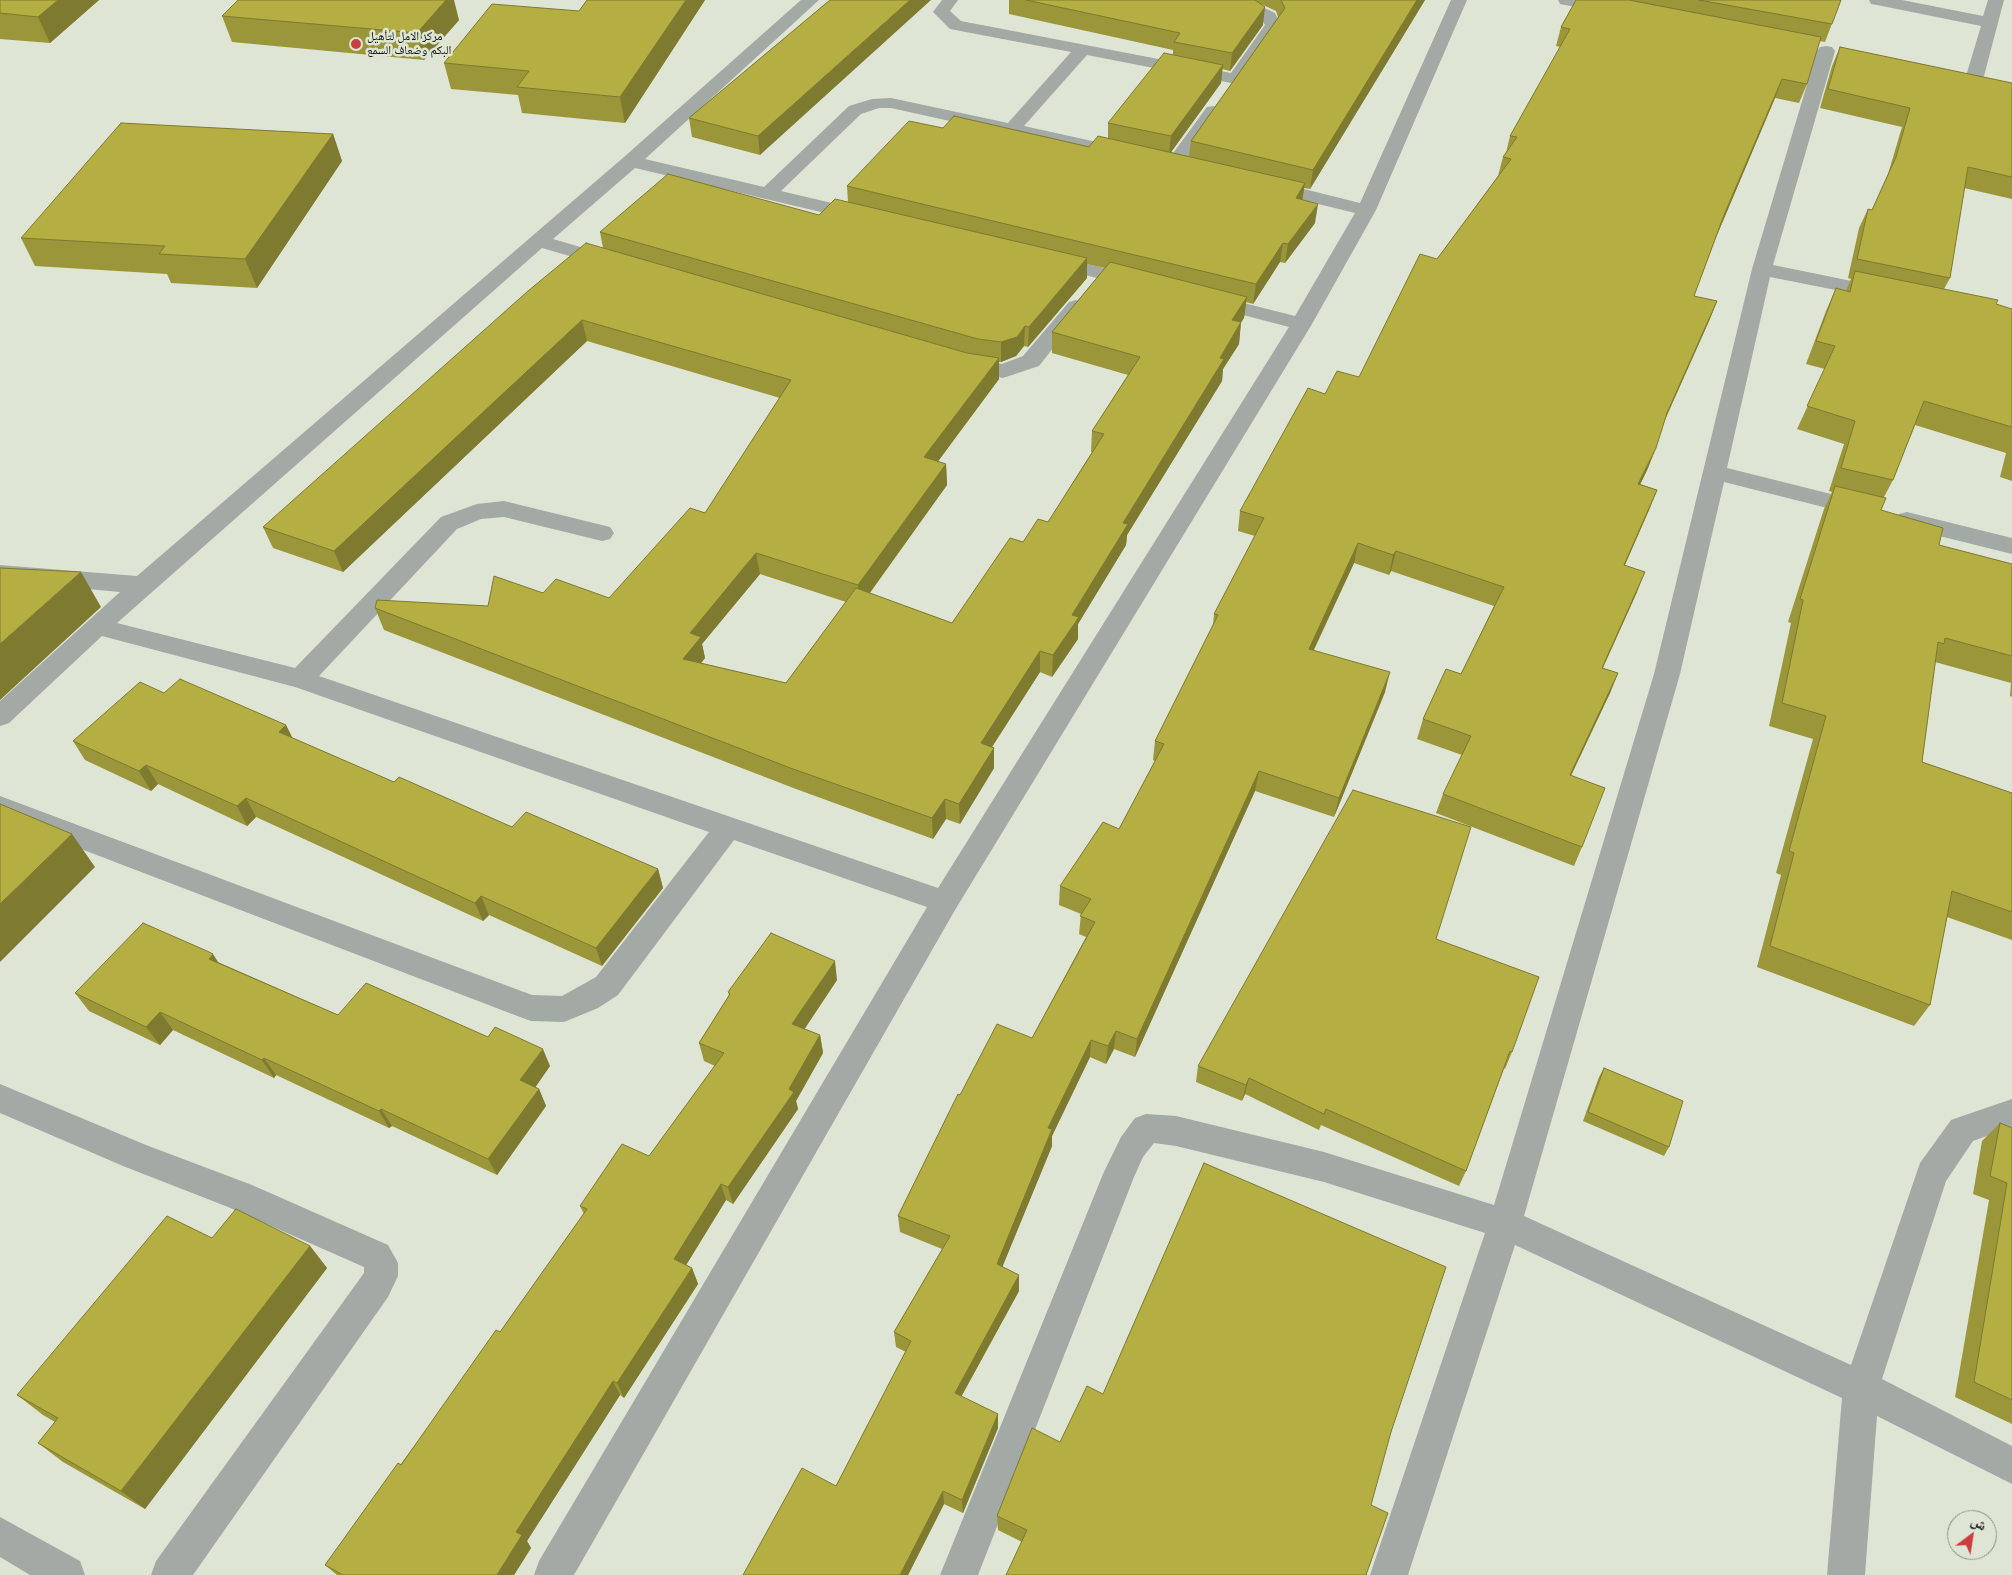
<!DOCTYPE html>
<meta charset="utf-8">
<style>
body{margin:0}
#map{position:relative;width:2012px;height:1575px;overflow:hidden;background:#dee5d5;font-family:Lora,"Noto Naskh Arabic",serif}
canvas{display:block}
.north{position:absolute;left:1947px;top:1510px;width:50px;height:50px;box-sizing:border-box;background:#dee5d5;border:1px solid #8c9186;border-radius:50%;rotate:31deg;font-size:14px;font-weight:700;line-height:20px;text-align:center;color:#12140f}
.north::after{content:'';display:block;margin:auto;width:18px;height:22px;background:#cc3d3d;clip-path:polygon(50% 0,100% 100%,50% 72%,0 100%)}
</style>
<div id="map">
<canvas width="2012" height="1575"></canvas>
<div class="north">ش</div>
</div>
<script>
const g = document.querySelector('canvas').getContext('2d');
g.lineJoin = 'round';
function poly(rows) {
  const path = new Path2D();
  for (const r of rows) {
    path.moveTo(r[0], r[1]);
    for (let i = 2; i < r.length; i += 2) path.lineTo(r[i], r[i + 1]);
  }
  return path;
}
function fillPath(path, color) {
  g.fillStyle = color;
  g.fill(path, 'evenodd');
}
function trace(path, color, width, dash) {
  g.strokeStyle = color;
  g.lineWidth = width;
  g.lineCap = dash ? 'butt' : 'round';
  g.setLineDash(dash || []);
  g.stroke(path);
}
function label(font, color, halo, rows, align = 'center') {
  g.font = font + ' Lora,"Noto Naskh Arabic",serif';
  g.lineWidth = 5;
  g.setLineDash([]);
  g.textBaseline = 'middle';
  g.strokeStyle = halo;
  g.fillStyle = color;
  for (const [text, x, y, turn = 0] of rows) {
    g.save();
    g.translate(x, y);
    g.rotate((+turn || 0) * Math.PI / 180);
    g.textAlign = isNaN(turn) ? turn : align;
    if (halo) g.strokeText(text, 0, 0);
    g.fillText(text, 0, 0);
    g.restore();
  }
}
fillPath(poly([
 [801,0,819,0,645,159,764,187,849,106,872,99,891,98,1008,123,1071,52,950,29,933,12,942,0,958,0,950,11,961,21,1231,73,1265,25,1262,20,1252,15,1208,4,1206,0,1241,0,1252,2,1275,13,1281,25,1242,83,1236,84,1087,55,1024,126,1133,150,1135,154,1133,158,1126,160,891,108,879,108,861,114,781,191,870,212,873,216,870,220,863,222,635,168,553,239,618,258,621,262,618,266,611,268,542,248,117,623,295,668,441,517,477,504,504,501,610,527,614,533,610,539,602,541,504,517,481,519,457,529,319,676,938,888,1289,327,1201,304,1198,300,1201,296,1208,294,1295,316,1355,213,1261,190,1258,186,1261,182,1268,180,1360,203,1451,0,1467,0,1376,210,1312,324,955,910,574,1575,534,1575,539,1561,927,907,734,840,618,995,598,1008,564,1022,531,1021,520,1017,0,818,0,796,532,995,562,996,596,977,709,832,295,687,102,636,9,723,0,726,0,701,120,592,0,581,0,565,137,576,624,157,801,0],
 [1558,0,1591,0,1618,5,1620,9,1618,13,1612,14,1560,4,1558,0],
 [1869,0,1902,0,1983,16,1988,0,2004,0,1984,76,1981,80,1975,81,1969,80,1966,76,1981,26,1877,5,1871,4,1869,0],
 [1826,46,1832,47,1835,51,1773,265,1886,288,1893,290,1896,294,1893,298,1886,300,1770,277,1727,468,1871,504,1875,509,1871,514,1863,517,1724,482,1680,674,1524,1216,1851,1365,1920,1163,1951,1120,2012,1099,2012,1127,1973,1141,1946,1181,1882,1379,2012,1446,2012,1484,1877,1416,1865,1575,1827,1575,1842,1398,1515,1245,1408,1575,1370,1575,1485,1233,1324,1182,1176,1146,1154,1143,1143,1157,1134,1177,978,1575,940,1575,1103,1174,1121,1137,1135,1118,1146,1114,1176,1116,1324,1152,1494,1205,1654,674,1752,269,1817,51,1820,47,1826,46],
 [1213,106,1219,107,1222,111,1182,168,1168,168,1166,164,1168,160,1207,107,1213,106],
 [1051,255,1145,278,1148,282,1145,286,1138,288,1044,265,1041,261,1044,257,1051,255],
 [1076,300,1083,302,1086,306,1039,366,1003,378,954,368,951,363,954,358,962,357,1002,364,1023,356,1069,302,1076,300],
 [1907,512,2012,538,2012,554,1899,526,1895,520,1899,514,1907,512],
 [0,1084,146,1145,252,1185,388,1245,398,1263,398,1276,388,1297,193,1575,151,1575,156,1561,364,1273,364,1267,228,1207,123,1166,0,1113,0,1084],
 [0,1517,80,1561,85,1575,30,1575,0,1557,0,1517]
]), '#a3a9a4');
fillPath(poly([
 [0,0,99,0,50,43,0,39],
 [705,0,625,123,522,113,518,95,451,89,444,63,579,11],
 [830,0,760,155,692,137,689,118],
 [1009,0,1425,0,1310,189,1304,188,1302,200,1315,223,1285,263,1280,262,1253,304,1246,302,1244,318,1241,322,1239,344,1223,369,1222,381,1127,535,1126,545,1078,624,1078,639,1052,677,1040,672,992,747,994,748,994,768,960,824,946,819,933,839,796,789,384,630,375,608,488,606,543,593,609,598,705,513,780,398,587,341,343,572,273,548,263,527,603,248,600,232,819,215,848,202,847,186,943,128,1089,147,1108,138,1108,123,1173,55,1173,50,1009,14],
 [1261,4,1276,11,1278,17,1191,141,1189,157,1171,152,1221,83,1222,69,1230,71,1263,25],
 [1087,264,1105,268,1052,332,1052,353,1128,375,1092,431,1091,452,1092,452,1048,522,1023,542,952,623,870,593,947,485,946,464,938,461,999,379,999,362,1001,362,1016,356,1024,346,1028,347,1087,278],
 [760,574,846,602,786,683,701,663,705,658,702,644],
 [1576,0,1841,0,1825,42,1819,41,1807,84,1799,103,1775,98,1717,235,1694,296,1717,301,1709,321,1663,424,1648,468,1640,484,1657,490,1649,510,1625,565,1637,592,1603,668,1618,673,1610,693,1571,776,1582,847,1574,866,1436,813,1443,794,1462,755,1417,739,1423,719,1461,674,1494,606,1391,571,1389,575,1354,563,1314,650,1385,692,1334,817,1255,791,1135,1057,1114,1049,1106,1064,1090,1057,1052,1136,1052,1146,1002,1267,1019,1291,961,1397,998,1414,998,1428,963,1513,944,1504,908,1575,743,1575,836,1486,906,1352,896,1347,894,1332,942,1249,900,1232,898,1216,960,1095,1032,1038,1086,937,1079,934,1081,914,1059,905,1060,886,1119,829,1155,761,1153,760,1155,741,1213,625,1214,614,1255,536,1238,531,1240,511,1325,394,1359,377,1437,259,1498,176,1503,157,1506,153,1510,136,1561,47,1556,46,1561,27],
 [222,16,459,20,424,60,232,42],
 [1840,47,2012,83,2012,199,1964,188,1950,278,1944,289,2012,309,2012,481,2000,477,2006,453,1915,425,1893,480,1884,497,1881,510,1939,545,2012,564,2012,697,2010,696,2011,683,1935,662,1922,762,2012,793,2012,940,1947,917,1930,1005,1914,1026,1757,967,1781,875,1776,873,1813,739,1769,726,1791,623,1788,622,1824,509,1832,492,1829,491,1844,444,1797,429,1825,369,1806,364,1826,311,1836,288,1846,291,1851,279,1848,278,1859,228,1868,209,1872,210,1888,174,1902,127,1820,108,1832,66],
 [333,134,342,161,257,288,171,283,167,274,35,266,21,238],
 [286,725,292,738,394,782,512,827,658,869,663,888,602,966,489,915,483,921,256,817,247,826,158,784,151,791,85,760,73,741],
 [1436,939,1512,1052,1505,1069,1504,1068,1466,1171,1459,1186,1321,1125,1319,1130,1245,1094,1242,1101,1196,1082,1198,1066],
 [218,962,338,1015,550,1066,535,1087,539,1089,546,1106,497,1175,392,1126,389,1128,276,1075,274,1078,173,1030,160,1045,89,1011,75,993],
 [837,980,804,1029,820,1035,823,1053,796,1101,798,1109,733,1204,726,1200,686,1265,692,1268,698,1284,624,1398,620,1395,527,1541,531,1548,514,1575,337,1575,325,1565,500,1332,584,1214,580,1206,649,1156,715,1066,704,1061,699,1043,729,995,728,992],
 [1604,1068,1669,1147,1664,1156,1583,1121,1599,1077],
 [2000,1123,2012,1128,2012,1424,1955,1397,1989,1200,1973,1194,1982,1141],
 [212,1238,310,1246,327,1268,145,1509,63,1462,38,1443,55,1422,43,1415,17,1395],
 [1446,1267,1022,1542,998,1530,997,1516,1060,1442,1103,1394]
]), '#9b963a');
fillPath(poly([
 [58,0,99,0,50,43,38,17],
 [446,0,454,0,459,20,424,60,417,33],
 [686,0,705,0,625,123,620,97],
 [910,0,931,0,760,155,758,136],
 [1417,0,1425,0,1310,189,1313,170],
 [1265,7,1263,25,1230,71,1232,53],
 [1223,65,1221,83,1169,155,1171,136],
 [1782,79,1775,98,1717,235,1724,215],
 [333,134,342,161,257,288,245,259],
 [1305,183,1302,202,1296,198],
 [1318,204,1315,223,1285,263,1288,244],
 [1283,243,1280,262,1253,304,1256,284],
 [1087,258,1087,278,1028,347,1029,327],
 [1247,297,1244,318,1229,341,1232,320],
 [1717,301,1709,321,1659,433,1667,413],
 [582,320,587,341,343,572,334,551],
 [1241,322,1239,344,1223,369,1222,381,1127,535,1126,545,1078,624,1078,639,1052,677,1053,655,1072,615,1123,523,1220,358],
 [1025,326,1024,346,1016,356,1001,362,1001,342],
 [999,358,999,379,925,479,924,457],
 [1656,448,1648,468,1631,504,1638,484],
 [946,464,947,485,860,606,858,585],
 [1657,490,1649,510,1616,585,1624,565],
 [1358,543,1354,563,1305,668,1309,649],
 [1396,551,1391,571,1389,575,1393,555],
 [756,553,760,574,702,644,705,658,688,680,683,659,690,633],
 [81,572,101,607,0,700,0,644],
 [1645,572,1637,592,1594,687,1602,668],
 [1040,651,1040,672,981,764,981,743],
 [1390,672,1385,692,1334,817,1339,798],
 [1618,673,1610,693,1562,794,1570,775],
 [286,725,296,745,279,732],
 [994,748,994,768,960,824,959,804],
 [146,765,158,784,151,791,139,771],
 [1259,771,1255,791,1135,1057,1137,1039],
 [246,798,256,817,247,826,237,806],
 [945,799,946,819,933,839,932,818],
 [72,834,95,867,0,962,0,904],
 [658,869,663,888,602,966,596,948],
 [481,896,489,915,483,921,475,903],
 [213,954,225,973,209,959],
 [835,961,837,980,796,1042,792,1024],
 [160,1012,173,1030,160,1045,146,1027],
 [1116,1031,1114,1049,1106,1064,1108,1046],
 [820,1035,823,1053,796,1101,798,1109,733,1204,728,1187,789,1089],
 [1091,1040,1090,1057,1052,1136,1052,1146,997,1280,997,1264,1048,1128],
 [543,1049,550,1066,528,1098,520,1080],
 [264,1058,276,1075,274,1078,262,1060],
 [1249,1078,1245,1094,1242,1101,1246,1085],
 [539,1089,546,1106,497,1175,488,1159],
 [381,1109,392,1126,389,1128,379,1111],
 [721,1184,726,1200,680,1275,674,1259],
 [310,1246,327,1268,145,1509,121,1491],
 [692,1268,698,1284,624,1398,617,1383],
 [1019,1275,1019,1291,955,1408,955,1393],
 [613,1381,620,1395,527,1541,531,1548,514,1575,497,1575,516,1532],
 [998,1414,998,1428,963,1513,962,1500],
 [943,1491,944,1504,908,1575,900,1575]
]), '#7e7a2f');
const building = poly([
 [0,0,58,0,38,17,0,13,0,0],
 [238,0,446,0,417,33,222,16,238,0],
 [587,0,686,0,620,97,517,87,529,71,444,63,492,4,579,11,587,0],
 [830,0,910,0,758,136,689,118,830,0],
 [1026,0,1255,0,1265,7,1232,53,1174,42,1180,33,1026,0],
 [1281,0,1417,0,1313,170,1191,141,1285,8,1281,0],
 [1576,0,1629,0,1821,37,1807,84,1782,79,1724,215,1694,296,1717,301,1667,413,1656,448,1638,484,1657,490,1624,565,1645,572,1602,668,1618,673,1570,775,1605,788,1582,847,1443,794,1471,736,1423,719,1446,669,1461,674,1504,587,1396,551,1393,555,1358,543,1309,649,1390,672,1339,798,1259,771,1137,1039,1116,1031,1108,1046,1091,1040,1048,1128,1052,1129,997,1264,1019,1275,955,1393,998,1414,962,1500,943,1491,900,1575,743,1575,802,1468,836,1486,911,1341,894,1332,950,1236,898,1216,958,1094,960,1095,997,1024,1032,1038,1095,922,1080,916,1091,899,1060,886,1103,822,1119,829,1164,744,1155,741,1218,615,1214,614,1264,518,1240,511,1308,388,1325,394,1337,371,1359,377,1420,254,1437,259,1511,159,1503,157,1517,137,1510,136,1570,29,1561,27,1576,0],
 [1699,0,1841,0,1832,24,1699,0],
 [1840,47,2012,83,2012,177,1968,167,1950,278,1857,259,1868,209,1872,210,1896,157,1910,108,1828,89,1840,47],
 [1164,53,1223,65,1171,136,1108,123,1164,53],
 [954,116,1085,146,1089,147,1098,136,1305,183,1296,198,1318,204,1288,244,1283,243,1256,284,847,186,909,121,943,128,954,116],
 [121,123,333,134,245,259,159,254,165,246,21,238,121,123],
 [668,174,819,215,835,199,1087,258,1029,327,1025,326,1017,337,1001,342,978,339,600,232,668,174],
 [586,243,967,353,999,358,924,457,946,464,858,585,756,553,690,633,701,637,683,659,786,683,856,588,952,623,1010,538,1023,542,1038,519,1048,522,1104,434,1092,431,1140,357,1052,332,1110,262,1247,297,1232,320,1241,322,1220,358,1224,359,1123,523,1128,524,1072,615,1079,617,1053,655,1040,651,981,743,994,748,959,804,945,799,932,818,793,769,375,608,377,600,488,606,494,576,543,593,556,579,609,598,690,508,705,513,791,380,582,320,334,551,263,527,528,291,586,243],
 [1855,271,1998,300,1996,304,2012,309,2012,427,1924,401,1893,480,1841,468,1855,421,1807,406,1835,346,1816,341,1836,288,1850,292,1855,271],
 [1835,486,1886,498,1881,510,1943,528,1939,545,2012,564,2012,656,1945,638,1944,644,1938,642,1922,762,2012,793,2012,912,1952,891,1930,1005,1770,946,1794,853,1789,851,1826,716,1782,703,1803,600,1800,599,1835,486],
 [0,568,81,572,0,644,0,568],
 [180,679,286,725,279,732,394,782,399,777,512,827,526,812,658,869,596,948,481,896,475,903,246,798,237,806,146,765,139,771,73,741,140,682,164,693,180,679],
 [1353,790,1471,827,1436,939,1539,977,1512,1052,1510,1051,1466,1171,1326,1109,1324,1114,1249,1078,1246,1085,1198,1066,1353,790],
 [0,804,72,834,0,904,0,804],
 [143,923,207,951,213,954,209,959,338,1015,366,983,488,1037,495,1027,543,1049,520,1080,539,1089,488,1159,381,1109,379,1111,264,1058,262,1060,160,1012,146,1027,75,993,143,923],
 [771,933,835,961,792,1024,820,1035,789,1089,794,1092,728,1187,721,1184,674,1259,692,1268,617,1383,613,1381,516,1532,522,1535,497,1575,343,1575,325,1565,398,1463,401,1465,496,1330,500,1332,587,1209,580,1206,622,1144,649,1156,724,1053,699,1043,730,994,728,992,771,933],
 [1604,1068,1683,1101,1669,1147,1588,1112,1604,1068],
 [2000,1123,2012,1128,2012,1400,1974,1382,2007,1183,1990,1176,2000,1123],
 [1204,1163,1446,1267,1391,1432,1371,1505,1388,1513,1366,1575,1006,1575,1027,1530,997,1516,1032,1428,1060,1442,1087,1386,1103,1394,1204,1163],
 [236,1209,310,1246,121,1491,38,1443,58,1418,17,1395,167,1216,212,1238,236,1209]
]);
fillPath(building, '#b4ae43');
trace(building, '#7e7a2f', 1);
for (const [x, y, r, color] of [
 [356,44,6,"#cc3d3d"]
]) {
  const dot = new Path2D();
  dot.arc(x, y, r, 0, 2 * Math.PI);
  g.fillStyle = color;
  g.fill(dot);
  trace(dot, '#dee5d5', 2);
}
label('12px', '#12140f', '#dee5d5', [
 ["مركز الامل لتأهيل",367,37],
 ["البكم وضعاف السمع",367,51]
], 'left');
</script>
